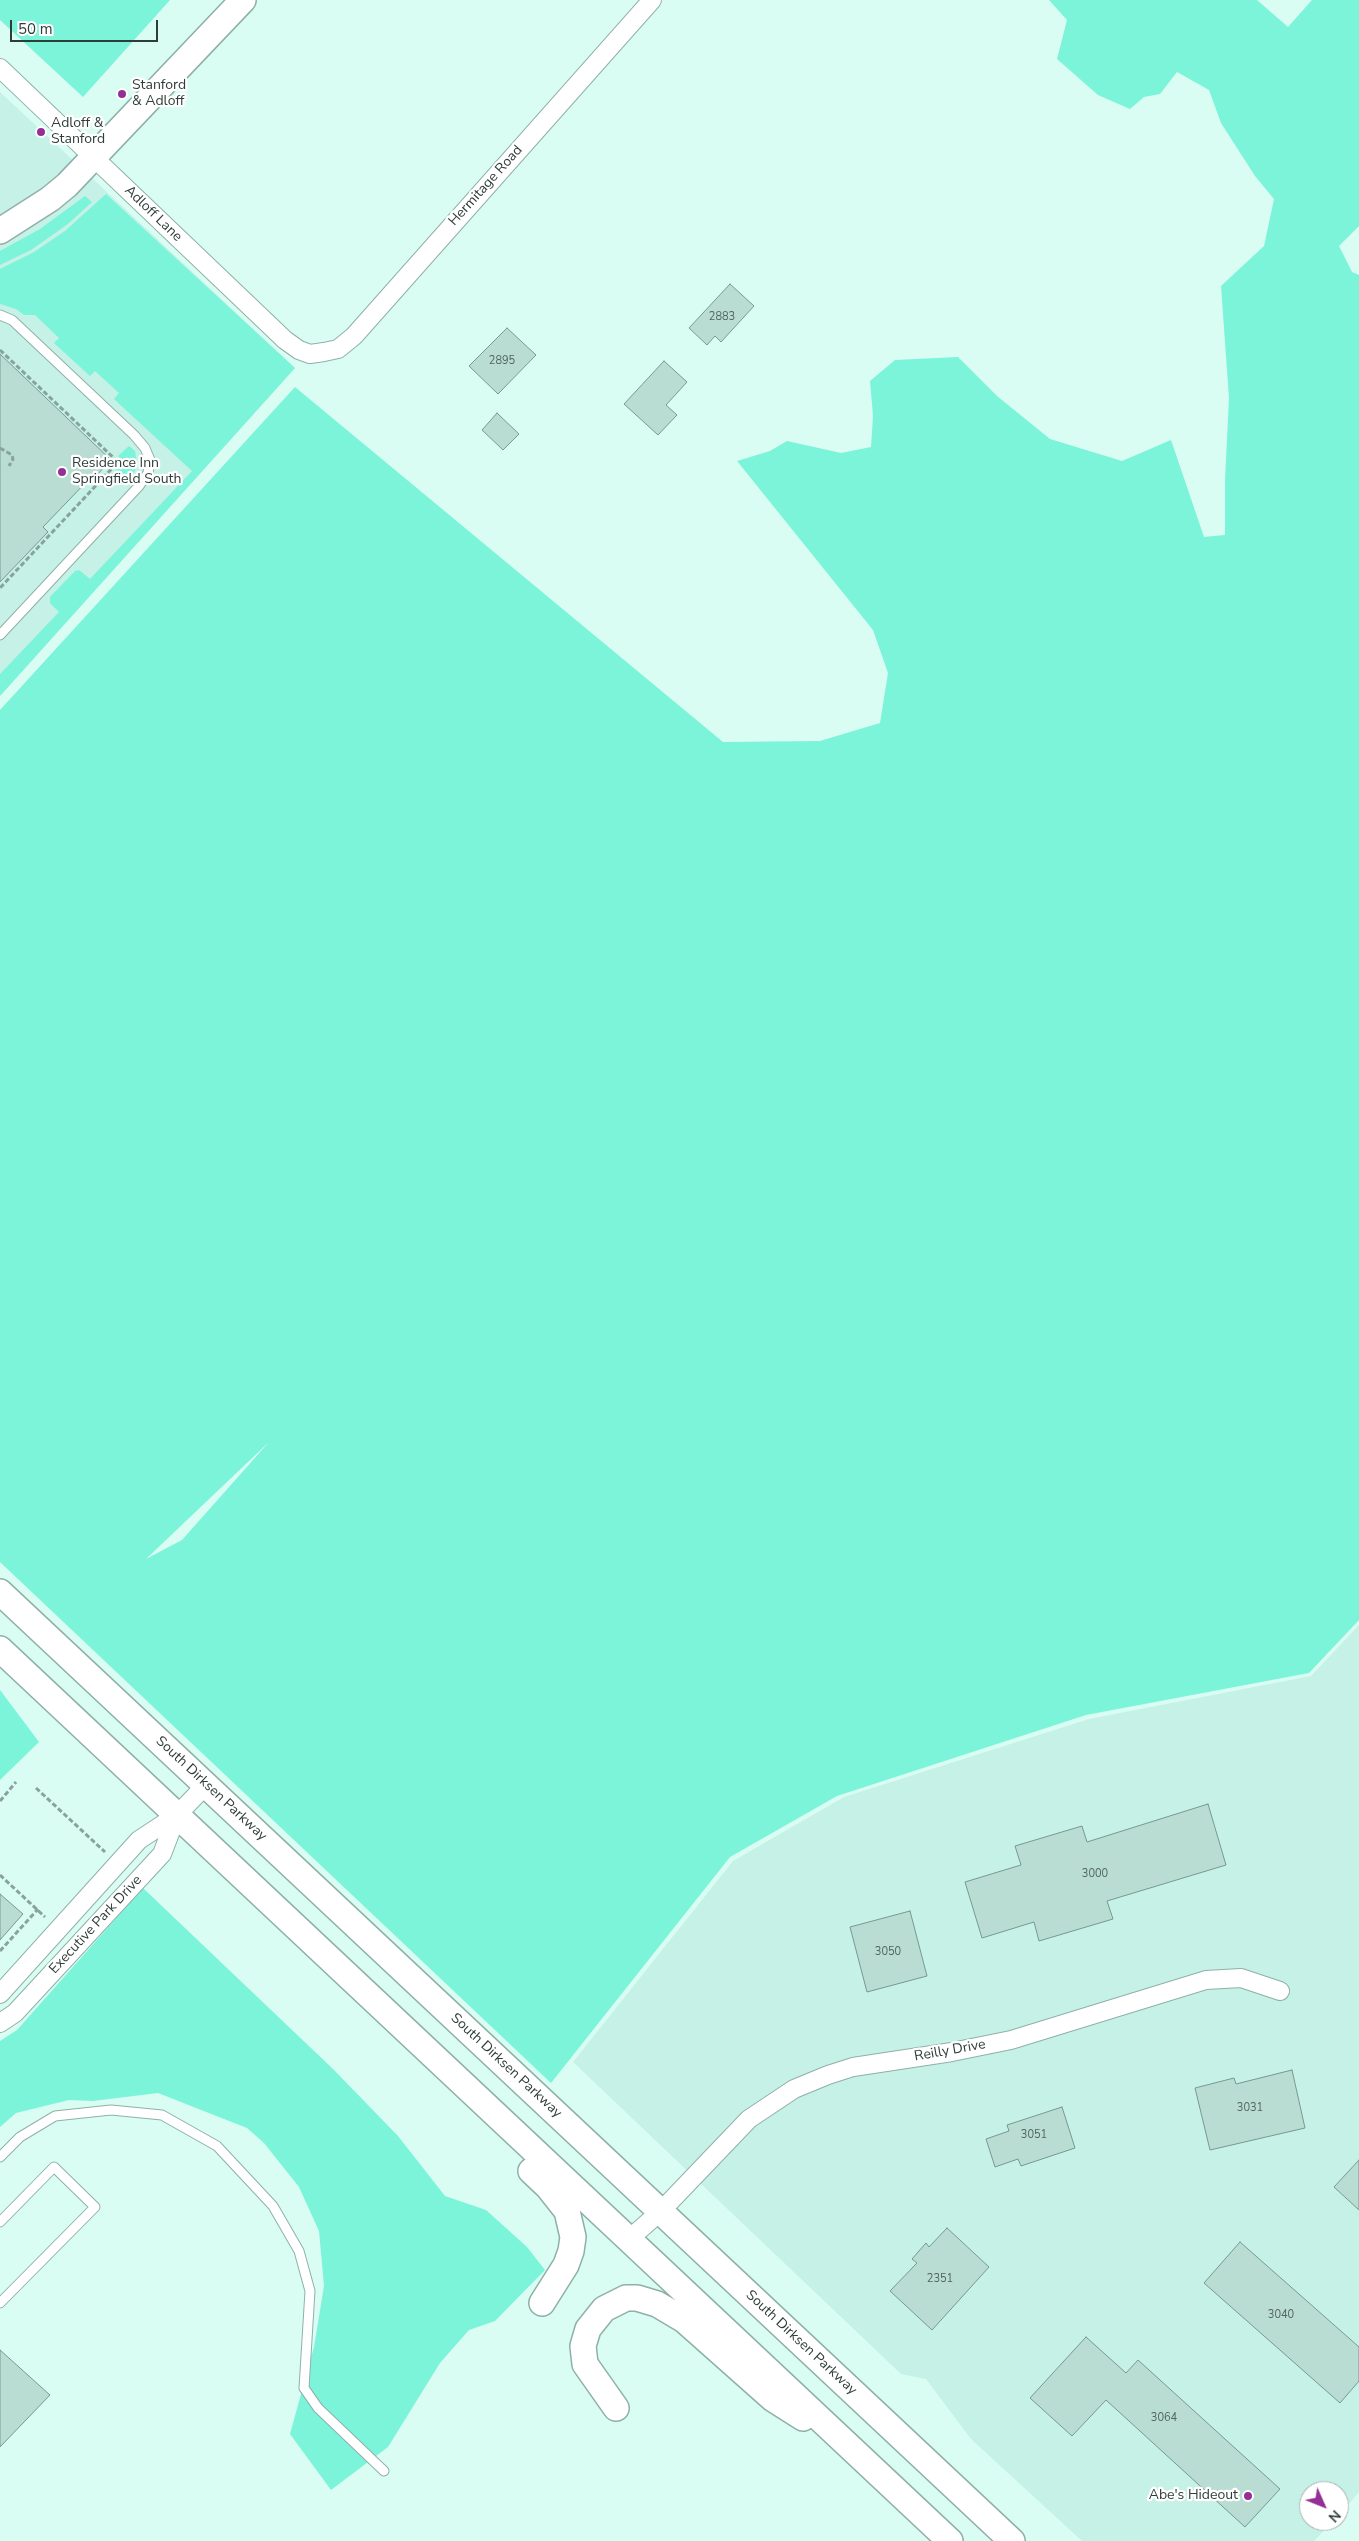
<!DOCTYPE html>
<style>
body{margin:0}
#map{position:relative;width:1359px;height:2541px;overflow:hidden;background:#d9fdf3;font-family:"Nunito Sans",sans-serif}
canvas{display:block}
.north{position:absolute;left:1299px;top:2481px;width:50px;height:50px;box-sizing:border-box;background:#fff;border:1px solid #acb1b0;border-radius:50%;rotate:134deg;font-size:14px;font-weight:700;line-height:20px;text-align:center;color:#2f3d39}
.north::after{content:'';display:block;margin:auto;width:18px;height:22px;background:#942f95;clip-path:polygon(50% 0,100% 100%,50% 72%,0 100%)}
.scale{position:absolute;left:10px;top:20px;width:148px;height:22px;box-sizing:border-box;border:2px solid #2f3d39;border-top:0;padding-left:6px;font-size:15px;line-height:18px;white-space:nowrap;color:#2f3d39;-webkit-text-stroke:4px #fff;paint-order:stroke}
</style>
<div id="map">
<canvas width="1359" height="2541"></canvas>
<div class="north">N</div>
<div class="scale">50 m</div>
</div>
<script>
const g = document.querySelector('canvas').getContext('2d');
g.lineJoin = 'round';
function fillPath(path, color) {
  g.fillStyle = color;
  g.fill(path, 'evenodd');
}
function poly(rows) {
  const path = new Path2D();
  for (const r of rows) {
    path.moveTo(r[0], r[1]);
    for (let i = 2; i < r.length; i += 2) path.lineTo(r[i], r[i + 1]);
  }
  return path;
}
function trace(path, color, width, dash) {
  g.strokeStyle = color;
  g.lineWidth = width;
  g.lineCap = dash ? 'butt' : 'round';
  g.setLineDash(dash || []);
  g.stroke(path);
}
function label(font, color, halo, rows, align = 'center') {
  g.font = font + ' "Nunito Sans",sans-serif';
  g.lineWidth = 4.5;
  g.setLineDash([]);
  g.textBaseline = 'middle';
  g.strokeStyle = halo;
  g.fillStyle = color;
  for (const [text, x, y, turn = 0] of rows) {
    g.save();
    g.translate(x, y);
    g.rotate((+turn || 0) * Math.PI / 180);
    g.textAlign = isNaN(turn) ? turn : align;
    if (halo) g.strokeText(text, 0, 0);
    g.fillText(text, 0, 0);
    g.restore();
  }
}
fillPath(poly([
 [0,92,295,368,0,696],
 [1359,1625,1359,2492,1339,2515,1339,2491,1309,2491,1309,2521,1333,2521,1314,2541,1082,2541,971,2439,926,2379,901,2374,573,2062,733,1861,844,1797,1089,1719,1311,1676]
]), '#c5f1e6');
fillPath(poly([
 [0,0,170,0,83,97,0,20],
 [1049,0,1257,0,1288,27,1312,0,1359,0,1359,226,1339,246,1352,272,1359,275,1359,1620,1309,1673,1086,1715,837,1796,730,1857,551,2083,0,1562,0,710,295,387,723,742,820,741,880,723,888,673,873,630,737,461,770,451,787,441,841,453,871,447,873,416,870,381,895,360,958,357,997,396,1050,439,1122,461,1171,440,1204,537,1225,535,1225,480,1229,398,1221,286,1264,246,1274,199,1255,176,1221,123,1209,90,1177,72,1160,94,1144,97,1130,109,1098,95,1057,59,1067,20],
 [269,1442,182,1540,146,1559],
 [106,194,295,368,0,696,0,674,59,612,50,603,50,597,75,571,79,570,90,579,192,471,114,399,119,393,95,371,90,376,54,343,59,338,35,315,24,315,16,309,0,304,0,269,34,252,65,231],
 [85,196,92,202,68,224,31,250,0,265,0,251,40,229],
 [129,446,135,451,137,463,135,471,126,480,115,470,123,462,118,456],
 [0,1690,39,1742,0,1780],
 [143,1888,333,2069,398,2136,445,2196,486,2210,527,2247,545,2270,495,2321,469,2330,440,2363,388,2447,331,2490,290,2434,314,2347,324,2286,319,2231,299,2187,264,2143,247,2128,158,2093,93,2101,69,2100,16,2113,0,2127,0,2041,17,2030]
]), '#7bf4da');
const building = poly([
 [730,284,754,306,721,342,715,336,707,345,689,328,730,284],
 [507,328,536,355,498,394,469,366,507,328],
 [0,354,111,460,93,479,91,477,43,527,48,532,0,582,0,354],
 [664,361,687,382,666,405,677,415,658,435,624,404,664,361],
 [497,413,519,434,503,450,482,430,497,413],
 [1208,1804,1226,1865,1107,1901,1113,1919,1039,1941,1034,1922,982,1938,965,1882,1021,1865,1015,1846,1082,1826,1087,1842,1208,1804],
 [0,1894,23,1914,0,1940,0,1894],
 [910,1911,927,1976,867,1992,850,1927,910,1911],
 [1292,2070,1305,2128,1210,2150,1195,2088,1234,2078,1236,2084,1292,2070],
 [1062,2107,1075,2148,1021,2166,1018,2159,995,2167,986,2139,1009,2131,1007,2125,1062,2107],
 [1359,2160,1359,2210,1334,2187,1359,2160],
 [947,2228,989,2267,932,2330,890,2291,917,2263,912,2259,926,2243,929,2247,947,2228],
 [1240,2242,1359,2347,1359,2381,1340,2403,1204,2283,1240,2242],
 [1086,2337,1126,2373,1138,2360,1280,2489,1245,2527,1106,2400,1072,2436,1030,2398,1086,2337],
 [0,2350,50,2395,0,2447,0,2350]
]);
fillPath(building, '#b9dcd3');
trace(building, '#789991', 1);
const service = poly([
 [0,315,12,320,134,435,145,448,150,460,148,473,139,486,0,635],
 [0,2157,20,2137,55,2116,111,2110,162,2115,217,2146,273,2206,299,2251,310,2291,304,2388,318,2408,384,2471],
 [0,2222,54,2167,95,2207,0,2303]
]);
const minor = poly([
 [0,68,285,340,299,350,310,354,324,352,338,349,354,336,652,0],
 [0,1994,139,1840,177,1815,206,1785],
 [0,2023,15,2013,162,1854,177,1815],
 [628,2240,661,2211,749,2119,794,2089,828,2075,853,2067,952,2052,1011,2040,1206,1980,1241,1978,1280,1991]
]);
const secondary = poly([
 [0,231,50,199,67,185,243,0],
 [0,1592,1012,2541],
 [0,1649,950,2541],
 [531,2171,548,2187,567,2211,573,2237,571,2251,566,2265,542,2303],
 [616,2408,585,2364,583,2346,588,2329,604,2309,626,2298,637,2298,657,2304,684,2320,773,2399,803,2418]
]);
trace(service, '#8fb0a8', 11);
trace(minor, '#8fb0a8', 20);
trace(secondary, '#8fb0a8', 28);
trace(poly([
 [0,350,118,462,0,588],
 [0,448,12,455,13,459,9,466],
 [36,1788,105,1852],
 [0,1801,16,1782],
 [0,1875,45,1917],
 [0,1951,38,1909]
]), '#89a39c', 3, [5, 2.5]);
trace(service, '#fff', 9);
trace(minor, '#fff', 18);
trace(secondary, '#fff', 25);
for (const [x, y, r, color] of [
 [122,94,5,"#942f95"],
 [41,132,5,"#942f95"],
 [62,472,5,"#942f95"],
 [1248,2496,5,"#942f95"]
]) {
  const dot = new Path2D();
  dot.arc(x, y, r, 0, 2 * Math.PI);
  g.fillStyle = color;
  g.fill(dot);
  trace(dot, '#fff', 2);
}
label('11px', '#526560', null, [
 ["2883",722,317],
 ["2895",502,361],
 ["3000",1095,1874],
 ["3050",888,1952],
 ["3031",1250,2108],
 ["3051",1034,2135],
 ["2351",940,2279],
 ["3040",1281,2315],
 ["3064",1164,2418]
]);
label('14px', '#2f3d39', '#fff', [
 ["Stanford",132,86],
 ["& Adloff",132,102],
 ["Adloff &",51,124],
 ["Stanford",51,140],
 ["Residence Inn",72,464],
 ["Springfield South",72,480],
 ["Abe's Hideout",1238,2496,"right"]
], 'left');
label('14px', '#2f3d39', '#fff', [
 ["Hermitage Road",486,186,-48],
 ["Adloff Lane",153,214,44],
 ["South Dirksen Parkway",211,1789,43],
 ["Executive Park Drive",96,1925,-47],
 ["Reilly Drive",950,2051,-10],
 ["South Dirksen Parkway",506,2066,43],
 ["South Dirksen Parkway",801,2343,43]
]);
</script>
